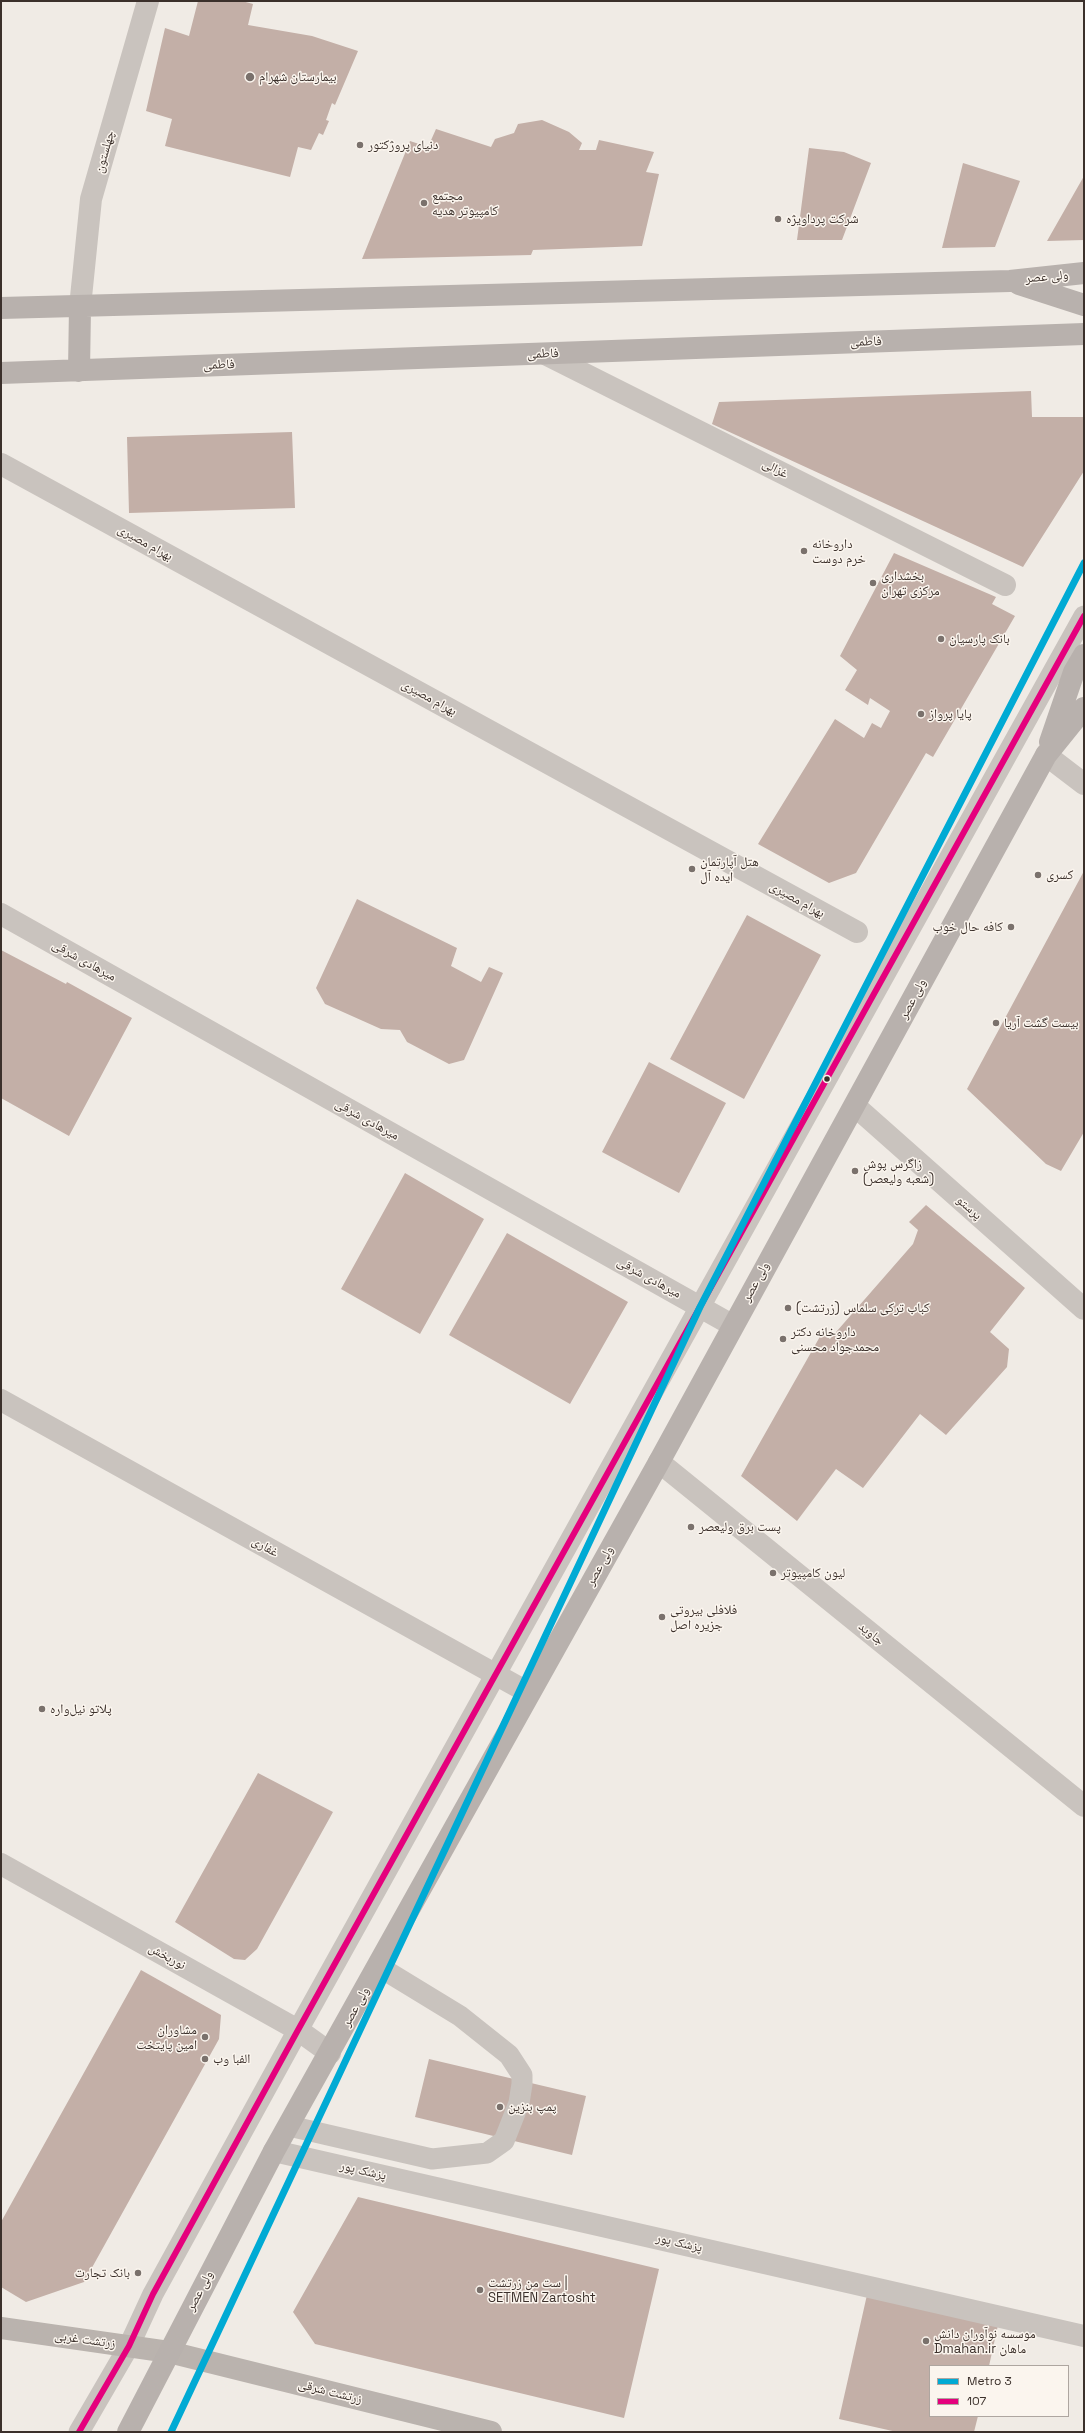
<!DOCTYPE html>
<meta charset="utf-8">
<style>
body{margin:0}
#map{position:relative;width:1085px;height:2433px;overflow:hidden;background:#f0ebe5;font-family:"Space Grotesk",sans-serif}
canvas{display:block}
.frame{position:absolute;inset:0;border:2px solid #3b302b;pointer-events:none}
.legend{position:absolute;left:929px;top:2365px;width:140px;height:52px;box-sizing:border-box;background:#fbf5ee;border:1px solid #aea6a0;margin:0;padding:5px 7px;list-style:none;font-size:12px;color:#3b302b}
.legend li{display:flex;align-items:center;gap:8px;height:20px}
.legend b{width:20px;border:1px solid #aea6a0}
</style>
<div id="map">
<canvas width="1085" height="2433"></canvas>
<div class="frame"></div>
<ul class="legend">
<li><b style="height:5px;background:#00aad4"></b>Metro 3</li>
<li><b style="height:5px;background:#e5007d"></b>107</li>
</ul>
</div>
<script>
const g = document.querySelector('canvas').getContext('2d');
g.lineJoin = 'round';
function fillPath(path, color) {
  g.fillStyle = color;
  g.fill(path, 'evenodd');
}
function poly(rows) {
  const path = new Path2D();
  for (const r of rows) {
    path.moveTo(r[0], r[1]);
    for (let i = 2; i < r.length; i += 2) path.lineTo(r[i], r[i + 1]);
  }
  return path;
}
function trace(path, color, width, dash) {
  g.strokeStyle = color;
  g.lineWidth = width;
  g.lineCap = dash ? 'butt' : 'round';
  g.setLineDash(dash || []);
  g.stroke(path);
}
function label(font, color, halo, rows, align = 'center') {
  g.font = font + ' "Space Grotesk","Noto Naskh Arabic",sans-serif';
  g.lineWidth = 3;
  g.setLineDash([]);
  g.textBaseline = 'middle';
  g.strokeStyle = halo;
  g.fillStyle = color;
  for (const [text, x, y, turn = 0] of rows) {
    g.save();
    g.translate(x, y);
    g.rotate((+turn || 0) * Math.PI / 180);
    g.textAlign = isNaN(turn) ? turn : align;
    if (halo) g.strokeText(text, 0, 0);
    g.fillText(text, 0, 0);
    g.restore();
  }
}
fillPath(poly([
 [198,1,242,1,253,4,248,25,312,36,358,51,335,105,332,103,326,120,329,121,323,135,319,133,311,150,298,147,290,177,165,146,172,119,146,111,165,28,189,36],
 [542,120,569,132,582,143,579,150,596,150,599,140,654,152,646,172,659,174,642,246,533,250,531,255,362,259,410,141,428,147,436,129,491,147,495,139,514,133,518,124],
 [809,148,844,152,871,163,842,240,797,240],
 [963,163,1020,181,995,247,942,248],
 [1084,176,1084,240,1047,241],
 [1031,391,1032,417,1084,417,1084,471,1023,567,712,424,719,402],
 [292,432,295,508,129,513,127,437],
 [894,553,996,597,992,604,1015,616,933,757,926,753,856,873,829,883,758,844,835,719,864,738,872,723,881,728,890,711,870,698,868,705,845,690,857,670,840,656],
 [1084,871,1084,1132,1061,1171,1046,1164,967,1089],
 [357,899,457,948,451,966,481,982,489,967,503,973,464,1060,449,1064,407,1042,400,1030,381,1029,325,1004,316,988],
 [747,915,821,955,744,1099,670,1059],
 [1,950,66,984,67,982,132,1018,69,1136,1,1098],
 [649,1062,726,1103,679,1193,602,1152],
 [405,1173,484,1219,420,1334,341,1289],
 [926,1205,1025,1288,990,1332,1009,1349,1007,1367,946,1435,920,1414,863,1488,836,1469,797,1521,741,1476,822,1333,830,1339,913,1244,918,1230,909,1222],
 [507,1233,628,1302,570,1404,449,1335],
 [258,1773,333,1812,257,1949,245,1960,234,1959,175,1922],
 [141,1970,221,2015,219,2039,84,2282,26,2302,1,2287,1,2222],
 [429,2059,586,2096,572,2155,415,2117],
 [358,2197,659,2269,624,2418,315,2344,293,2312],
 [869,2286,1000,2316,989,2366,930,2366,930,2416,978,2416,974,2432,897,2432,839,2419]
]), '#c3afa7');
trace(poly([
 [289,2126,432,2159,487,2153,504,2141,519,2103,522,2084,522,2075,509,2055,460,2016,378,1966],
 [79,2432,129,2346,153,2294,298,2030,1084,616]
]), '#c9c3be', 21);
trace(poly([
 [80,307,91,199,148,1],
 [545,354,1005,585],
 [1,464,857,932],
 [1,914,732,1325],
 [855,1106,1084,1309],
 [1,1400,529,1693],
 [659,1462,1084,1806],
 [1,1864,298,2030,330,2053],
 [274,2151,1084,2336]
]), '#c9c3be', 22);
trace(poly([
 [1046,755,1084,784]
]), '#c9c3be', 22);
trace(poly([
 [1,2328,169,2352,491,2432]
]), '#bab3ae', 22);
trace(poly([
 [1019,284,1084,305],
 [1,308,1010,281,1084,273],
 [79,371,80,307],
 [1,373,1084,334],
 [1050,742,1074,672,1084,655],
 [128,2432,274,2151,659,1462,1046,755,1084,708]
]), '#b8b1ad', 22);
trace(poly([
 [79,2432,129,2346,153,2294,298,2030,1084,616]
]), '#e5007d', 6);
trace(poly([
 [171,2432,700,1307,1084,563]
]), '#00aad4', 7);
for (const [x, y, r, color] of [
 [250,77,5,"#7a716c"],
 [360,145,4,"#7a716c"],
 [424,203,4,"#7a716c"],
 [778,219,4,"#7a716c"],
 [804,551,4,"#7a716c"],
 [873,583,4,"#7a716c"],
 [941,639,4,"#7a716c"],
 [921,714,4,"#7a716c"],
 [692,869,4,"#7a716c"],
 [1038,875,4,"#7a716c"],
 [1011,927,4,"#7a716c"],
 [996,1023,4,"#7a716c"],
 [827,1079,3.5,"#3b302b"],
 [855,1171,4,"#7a716c"],
 [788,1308,4,"#7a716c"],
 [783,1339,4,"#7a716c"],
 [691,1527,4,"#7a716c"],
 [773,1573,4,"#7a716c"],
 [662,1617,4,"#7a716c"],
 [42,1709,4,"#7a716c"],
 [205,2037,4,"#7a716c"],
 [205,2059,4,"#7a716c"],
 [500,2107,4,"#7a716c"],
 [138,2273,4,"#7a716c"],
 [480,2290,4,"#7a716c"],
 [926,2341,4,"#7a716c"]
]) {
  const dot = new Path2D();
  dot.arc(x, y, r, 0, 2 * Math.PI);
  g.fillStyle = color;
  g.fill(dot);
  trace(dot, '#fbf5ee', 1.5);
}
label('13px', '#3b302b', '#fbf5ee', [
 ["بيمارستان شهرام",259,77],
 ["دنیای پروژکتور",368,145],
 ["مجتمع",432,196],
 ["کامپیوتر هدیه",432,211],
 ["شرکت پرداویژه",786,219],
 ["داروخانه",812,544],
 ["خرم دوست",812,559],
 ["بخشداری",881,576],
 ["مرکزی تهران",881,591],
 ["بانک پارسیان",949,639],
 ["پایا پرواز",929,714],
 ["هتل آپارتمان",700,862],
 ["ایده آل",700,877],
 ["كسرى",1046,875],
 ["کافه حال خوب",1003,927,"right"],
 ["بیست گشت آریا",1004,1023],
 ["زاگرس پوش",863,1164],
 ["(شعبه ولیعصر)",863,1179],
 ["کباب ترکی سلماس (زرتشت)",796,1308],
 ["داروخانه دکتر",791,1332],
 ["محمدجواد محسنی",791,1347],
 ["پست برق ولیعصر",699,1527],
 ["لیون کامپیوتر",781,1573],
 ["فلافلی بیروتی",670,1610],
 ["جزیره اصل",670,1625],
 ["پلاتو نیل‌واره",50,1709],
 ["مشاوران",197,2030,"right"],
 ["امین پایتخت",197,2045,"right"],
 ["الفبا وب",213,2059],
 ["پمپ بنزین",508,2107],
 ["بانک تجارت",130,2273,"right"],
 ["ست من زرتشت |",488,2283],
 ["SETMEN Zartosht",488,2298],
 ["موسسه نوآوران دانش",934,2334],
 ["Dmahan.ir ماهان",934,2349]
], 'left');
label('13px', '#3b302b', '#fbf5ee', [
 ["چهلستون",105,152,-74],
 ["ولی عصر",1047,277,-5],
 ["فاطمی",866,342,-2],
 ["فاطمی",543,354,-2],
 ["فاطمی",219,365,-2],
 ["غزالی",775,469,27],
 ["بهرام مصیری",145,543,29],
 ["بهرام مصیری",429,698,29],
 ["بهرام مصیری",797,900,29],
 ["میرهادی شرقی",84,961,29],
 ["ولی عصر",913,999,-62],
 ["میرهادی شرقی",367,1120,29],
 ["پرستو",969,1208,42],
 ["میرهادی شرقی",649,1278,29],
 ["ولی عصر",756,1282,-61],
 ["غفاری",265,1547,29],
 ["ولی عصر",600,1566,-61],
 ["جاوید",871,1634,39],
 ["نوربخش",167,1957,29],
 ["ولی عصر",356,2007,-61],
 ["پزشک پور",363,2171,13],
 ["پزشک پور",679,2243,13],
 ["ولی عصر",200,2291,-62],
 ["زرتشت غربی",85,2340,8],
 ["زرتشت شرقی",330,2392,14]
]);
</script>
